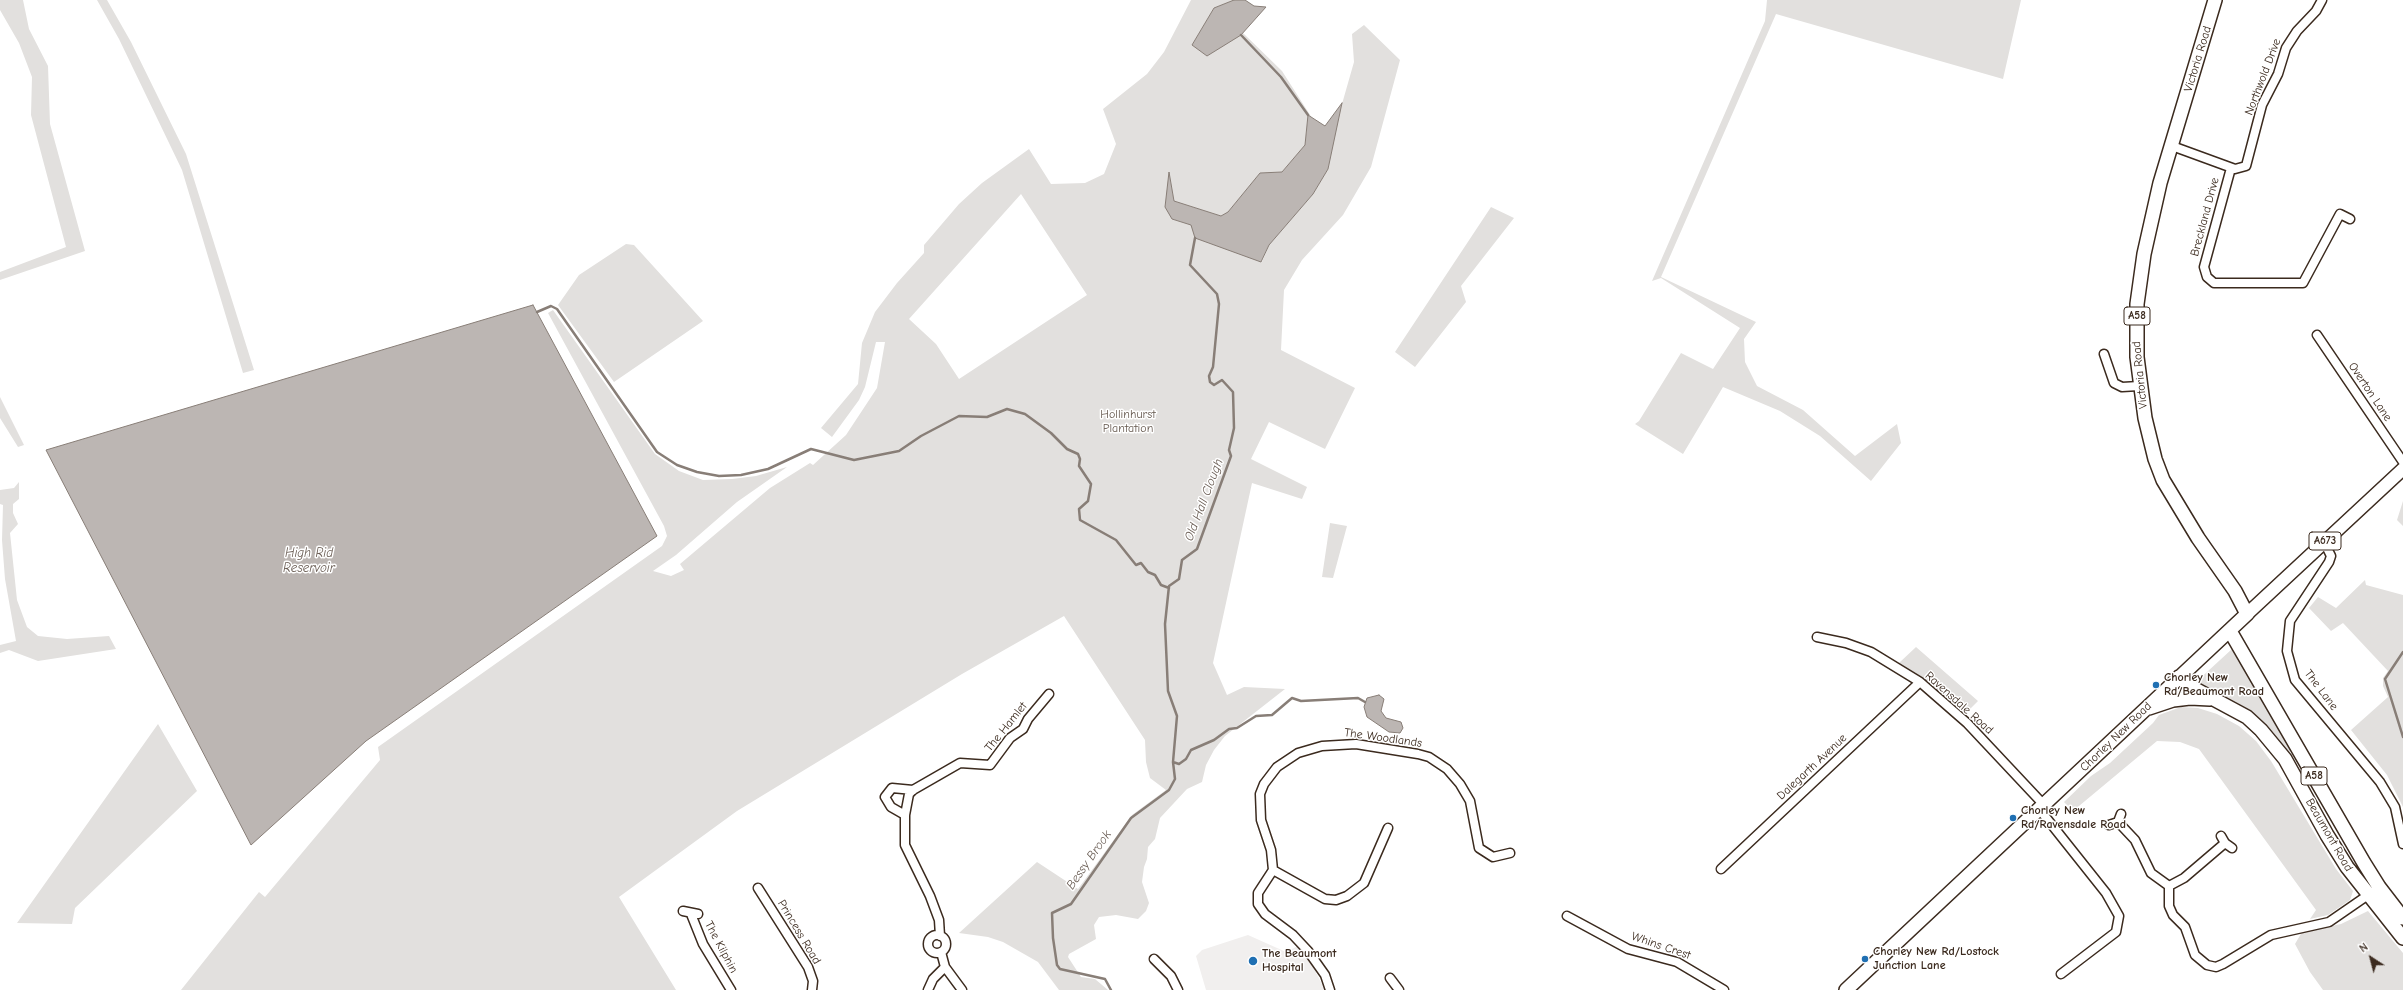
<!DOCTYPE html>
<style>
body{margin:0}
#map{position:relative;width:2403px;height:990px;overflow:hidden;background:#fff;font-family:"Comic Neue",sans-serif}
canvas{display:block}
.north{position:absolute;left:2351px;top:938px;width:40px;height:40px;-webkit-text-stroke:3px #fff;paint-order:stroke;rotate:324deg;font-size:11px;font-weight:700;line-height:16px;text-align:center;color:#3b2a1e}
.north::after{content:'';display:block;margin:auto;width:14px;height:18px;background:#3b2a1e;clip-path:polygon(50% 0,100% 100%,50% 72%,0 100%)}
</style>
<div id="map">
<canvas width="2403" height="990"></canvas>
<div class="north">N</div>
</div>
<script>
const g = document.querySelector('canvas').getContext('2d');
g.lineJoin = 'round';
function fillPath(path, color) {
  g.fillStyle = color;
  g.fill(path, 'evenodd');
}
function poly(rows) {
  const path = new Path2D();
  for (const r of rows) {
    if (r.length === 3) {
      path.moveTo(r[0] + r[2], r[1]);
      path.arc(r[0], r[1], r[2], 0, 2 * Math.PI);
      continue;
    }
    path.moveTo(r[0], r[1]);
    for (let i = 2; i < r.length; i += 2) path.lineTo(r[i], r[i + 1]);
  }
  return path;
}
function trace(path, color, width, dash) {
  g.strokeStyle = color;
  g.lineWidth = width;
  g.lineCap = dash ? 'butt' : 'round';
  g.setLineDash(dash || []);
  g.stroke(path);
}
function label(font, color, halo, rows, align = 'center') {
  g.font = font + ' "Comic Neue",sans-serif';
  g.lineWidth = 3;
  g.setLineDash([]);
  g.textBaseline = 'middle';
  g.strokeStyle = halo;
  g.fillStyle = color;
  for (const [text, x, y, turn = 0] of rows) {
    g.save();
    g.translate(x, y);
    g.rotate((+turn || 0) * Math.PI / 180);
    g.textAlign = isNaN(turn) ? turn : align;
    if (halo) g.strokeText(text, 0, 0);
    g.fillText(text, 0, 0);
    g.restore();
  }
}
fillPath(poly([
 [1248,935,1286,952,1298,946,1313,967,1325,990,1206,990,1196,956,1202,950]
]), '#f1efee');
fillPath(poly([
 [0,0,23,0,29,29,48,66,50,124,85,251,0,280,0,272,66,247,31,115,32,77,19,43,0,10],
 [97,0,107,0,131,42,186,154,254,370,243,373,182,170,119,39],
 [1191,0,1234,0,1214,8,1192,45,1207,56,1243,33,1282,71,1312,118,1308,116,1305,145,1282,172,1260,173,1228,212,1221,216,1174,201,1169,174,1172,219,1192,225,1262,262,1269,245,1313,194,1328,169,1334,132,1354,62,1352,34,1364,25,1400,60,1371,167,1343,215,1302,260,1284,290,1281,350,1355,388,1325,449,1269,422,1251,459,1307,487,1302,499,1252,483,1213,663,1227,695,1244,687,1285,689,1225,736,1214,750,1206,765,1202,782,1187,789,1160,818,1155,839,1148,847,1147,859,1144,867,1142,882,1149,903,1146,911,1138,919,1116,915,1099,917,1094,925,1096,939,1069,954,1068,957,1081,977,1095,979,1108,990,1059,990,1038,962,1003,942,988,937,959,933,1037,862,1078,889,1132,815,1166,790,1150,778,1146,762,1145,740,1064,616,962,674,737,811,619,897,676,990,181,990,259,892,265,897,380,760,378,747,662,546,667,536,664,526,548,313,553,310,655,454,679,471,703,480,732,479,756,476,787,467,737,502,676,555,653,571,671,576,684,570,680,564,770,488,810,463,813,465,846,435,877,388,885,342,876,342,865,387,859,400,832,437,821,428,858,384,862,343,875,312,897,283,924,253,924,245,959,204,982,183,1029,149,1051,184,1085,183,1104,174,1116,144,1103,109,1147,74,1164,52],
 [1021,194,1087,295,959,379,936,344,909,319],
 [1767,0,2021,0,2003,79,1776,14,1661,277,1756,322,1744,339,1745,362,1757,386,1803,410,1855,456,1897,424,1901,443,1871,481,1820,436,1780,411,1723,387,1683,454,1635,424,1639,421,1681,353,1713,369,1740,328,1661,278,1652,281,1765,21],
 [1491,207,1514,218,1461,286,1466,302,1415,367,1395,352],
 [626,244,634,245,703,321,614,382,558,305,579,275],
 [0,397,24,445,18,447,0,418],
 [19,482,19,499,13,504,13,513,18,524,10,533,17,600,27,627,38,636,67,639,109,636,116,649,38,661,9,650,0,653,0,645,16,641,5,579,2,540,3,505,0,504,0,490,14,488],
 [2403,501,2403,526,2397,520],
 [1330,523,1347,526,1333,578,1322,577],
 [2365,580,2366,585,2403,595,2403,807,2387,775,2351,730,2388,697,2383,686,2383,678,2388,671,2343,623,2331,631,2309,608,2318,597,2336,608],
 [1916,647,1978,701,1965,714,1926,681,1899,663],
 [2232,649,2291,751,2289,752,2266,724,2252,711,2220,693,2195,683],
 [2181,707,2198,708,2217,714,2239,726,2256,741,2271,761,2336,869,2353,891,2350,900,2328,915,2310,919,2316,910,2199,749,2180,742,2157,741,2073,811,2064,802,2091,776,2110,763,2153,723,2159,715],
 [158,724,197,791,75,908,72,924,17,923],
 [2368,911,2403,953,2403,990,2323,990,2310,972,2295,944,2302,932,2341,924]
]), '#e2e0de');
const water = poly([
 [1234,0,1245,0,1254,6,1266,7,1241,35,1207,56,1192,45,1214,8,1234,0],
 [1342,103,1328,169,1313,194,1269,245,1261,262,1195,238,1191,225,1172,219,1165,207,1169,172,1174,201,1221,216,1228,212,1260,173,1282,172,1305,145,1308,115,1325,126,1342,103],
 [533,305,657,536,366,741,251,845,46,450,533,305],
 [1379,695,1384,699,1381,711,1386,718,1401,722,1403,728,1400,733,1389,732,1367,717,1364,707,1367,698,1379,695]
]);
fillPath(water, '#bcb6b3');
trace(water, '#887e77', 1);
trace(poly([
 [1241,35,1281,77,1308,115],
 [537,312,551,306,557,309,657,452,677,465,697,472,719,476,741,475,768,469,811,449,854,460,899,451,921,436,959,416,987,417,1007,409,1025,414,1051,433,1067,449,1078,454,1080,459,1079,466,1091,484,1088,501,1079,509,1080,520,1116,540,1136,565,1141,563,1148,572,1155,575,1161,585,1169,588],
 [2403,652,2385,679,2403,737],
 [1173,762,1179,764,1186,759,1191,750,1214,740,1229,729,1237,728,1256,716,1272,715,1292,698,1301,701,1358,698,1365,702],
 [1111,990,1105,979,1060,969,1057,965,1053,938,1052,913,1071,904,1131,818,1169,790,1175,779,1173,762,1177,716,1168,691,1165,624,1169,586,1179,579,1182,560,1197,549,1231,456,1229,450,1234,428,1233,392,1222,380,1214,385,1210,382,1209,376,1213,367,1219,304,1217,294,1190,265,1195,238]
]), '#887e77', 2.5);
const minor = poly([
 [2172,146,2235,169,2246,166,2262,105,2278,74,2286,48,2297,31,2316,11,2322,0],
 [2231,168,2204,267,2207,277,2214,283,2303,283,2340,214,2350,219],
 [2317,335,2403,462],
 [2104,354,2114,383,2122,387,2139,386],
 [2324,542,2331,556,2329,562,2290,621,2287,651,2295,680,2380,782,2395,807,2403,844],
 [1817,637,1846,643,1871,652,1920,682,1967,723,2044,805],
 [2040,810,2106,893,2119,916,2116,932,2061,974],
 [905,815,891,807,885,797,892,788,913,790],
 [2118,822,2135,840,2151,873,2169,886,2169,906,2173,915,2185,927,2195,955,2207,965,2216,967,2223,964,2271,935,2329,922,2371,893],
 [2109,825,2118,822,2121,814],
 [1388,828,1364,883,1347,896,1336,900,1325,899,1273,870,1271,850,1261,820,1260,794,1264,784,1277,767,1298,753,1322,746,1356,744,1418,754,1429,757,1447,769,1460,784,1470,801,1479,848,1493,857,1510,853],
 [2221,836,2225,843,2232,848],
 [1721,869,1920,682],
 [1273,870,1258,893,1258,904,1265,914,1293,935,1308,951,1325,975,1330,990],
 [2169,886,2184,878,2225,843],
 [758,888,808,967,813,981,812,990],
 [683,911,698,914],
 [691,914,703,944,731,990],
 [1567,916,1628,949,1677,962,1724,990],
 [937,944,9],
 [940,936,939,920,930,896,905,845,905,815,909,794,913,790,960,763,990,765,1010,738,1023,729,1028,719,1049,694],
 [941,952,945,967,962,990],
 [1154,959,1171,976,1178,990],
 [1390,978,1399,990],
 [928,990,933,979,945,967]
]);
const primary = poly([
 [2247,614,2403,469]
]);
const trunk = poly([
 [2230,631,2364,863,2379,887,2403,918],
 [2179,677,2195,689,2247,717,2261,730,2285,759,2327,835,2347,867,2403,938],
 [2149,708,2173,700,2190,698,2210,699],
 [1846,990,2247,614,2235,591,2198,538,2163,480,2155,459,2145,418,2137,357,2137,304,2144,254,2160,183,2215,0]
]);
trace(minor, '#3b2a1e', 11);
trace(primary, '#3b2a1e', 15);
trace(trunk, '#3b2a1e', 16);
trace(minor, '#fff', 8);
trace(primary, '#fff', 12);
trace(trunk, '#fff', 13);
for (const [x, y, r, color] of [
 [2156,685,4,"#1f6fb2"],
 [2013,818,4,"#1f6fb2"],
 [1865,959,4,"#1f6fb2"],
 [1253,961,5,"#1f6fb2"]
]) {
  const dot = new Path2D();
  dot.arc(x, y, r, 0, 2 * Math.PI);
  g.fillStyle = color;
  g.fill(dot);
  trace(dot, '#fff', 1.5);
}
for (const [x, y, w] of [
 [2137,316,26],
 [2325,541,32],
 [2314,776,26]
]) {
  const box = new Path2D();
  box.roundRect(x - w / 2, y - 9, w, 18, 3);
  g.fillStyle = '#fff';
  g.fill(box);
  trace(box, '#3b2a1e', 1);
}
label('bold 11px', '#3b2a1e', null, [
 ["A58",2137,316],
 ["A673",2325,541],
 ["A58",2314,776]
]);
label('12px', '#3b2a1e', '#fff', [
 ["Victoria Road",2198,59,-73],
 ["Northwold Drive",2263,77,-69],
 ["Breckland Drive",2205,217,-75],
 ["Victoria Road",2140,375,-96],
 ["Overton Lane",2370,392,56],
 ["The Lane",2321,690,53],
 ["Ravensdale Road",1959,703,42],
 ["The Hamlet",1006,727,-51],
 ["Chorley New Road",2116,737,-44],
 ["The Woodlands",1383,738,8],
 ["Dalegarth Avenue",1812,767,-43],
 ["Beaumont Road",2329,835,60],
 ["Princess Road",799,932,59],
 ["Whins Crest",1661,946,19],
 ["The Kilphin",721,947,62]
]);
label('12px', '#65584e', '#fff', [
 ["Hollinhurst",1128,415],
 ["Plantation",1128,429]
]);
label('bold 12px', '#3b2a1e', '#fff', [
 ["Chorley New",2164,678],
 ["Rd/Beaumont Road",2164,692],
 ["Chorley New",2021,811],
 ["Rd/Ravensdale Road",2021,825],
 ["Chorley New Rd/Lostock",1873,952],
 ["Junction Lane",1873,966],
 ["The Beaumont",1262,954],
 ["Hospital",1262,968]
], 'left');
label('italic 13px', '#685b52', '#fff', [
 ["Old Hall Clough",1204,500,-69],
 ["High Rid",309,553],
 ["Reservoir",309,568],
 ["Bessy Brook",1089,860,-55]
]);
</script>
